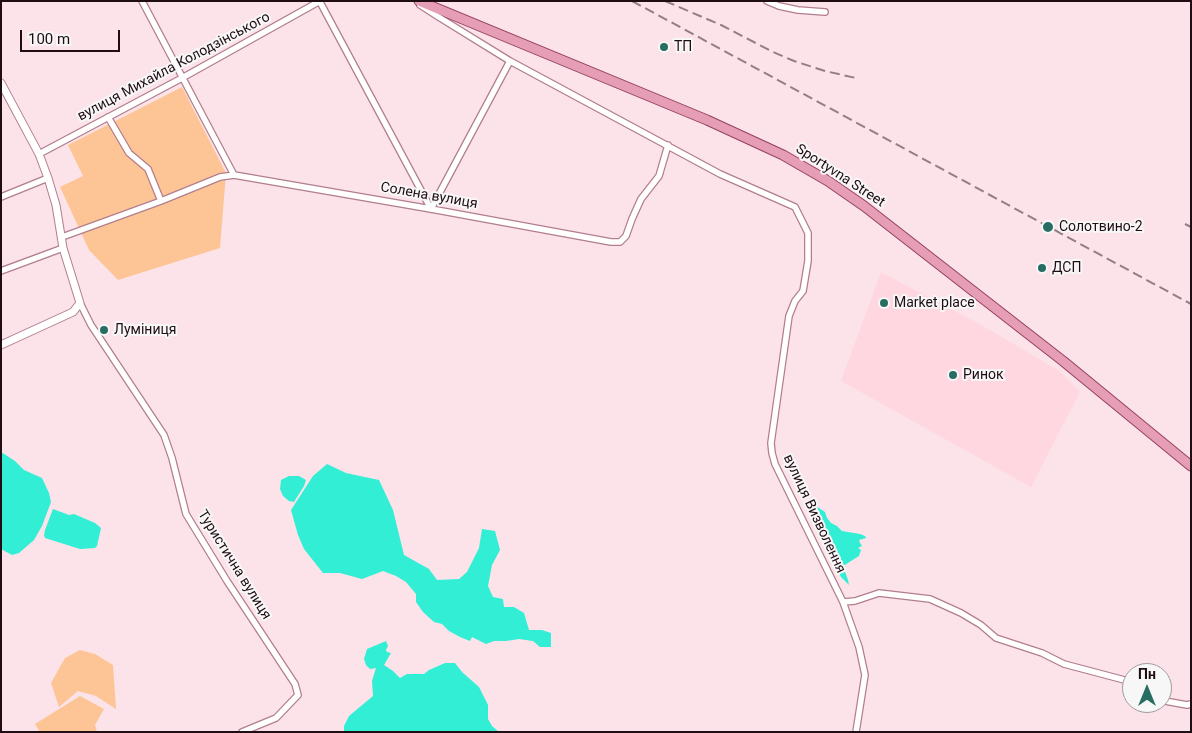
<!DOCTYPE html>
<meta charset="utf-8">
<style>
body{margin:0}
#map{position:relative;width:1192px;height:733px;overflow:hidden;background:#fbe3e9;font-family:Roboto,sans-serif}
canvas{display:block}
.frame{position:absolute;inset:0;border:2px solid #200d13;pointer-events:none}
.north{position:absolute;left:1122px;top:663px;width:50px;height:50px;box-sizing:border-box;background:#f7f7f7;border:1px solid #a1999c;border-radius:50%;rotate:0deg;font-size:14px;font-weight:700;line-height:20px;text-align:center;color:#200d13}
.north::after{content:'';display:block;margin:auto;width:18px;height:22px;background:#276d62;clip-path:polygon(50% 0,100% 100%,50% 72%,0 100%)}
.scale{position:absolute;left:20px;top:30px;width:100px;height:22px;box-sizing:border-box;border:2px solid #200d13;border-top:0;padding-left:6px;font-size:15px;line-height:18px;white-space:nowrap;color:#200d13;-webkit-text-stroke:4px #f7f7f7;paint-order:stroke}
</style>
<div id="map">
<canvas width="1192" height="733"></canvas>
<div class="frame"></div>
<div class="north">Пн</div>
<div class="scale">100 m</div>
</div>
<script>
const g = document.querySelector('canvas').getContext('2d');
g.lineJoin = 'round';
function fillPath(path, color) {
  g.fillStyle = color;
  g.fill(path, 'evenodd');
}
function poly(rows) {
  const path = new Path2D();
  for (const r of rows) {
    path.moveTo(r[0], r[1]);
    for (let i = 2; i < r.length; i += 2) path.lineTo(r[i], r[i + 1]);
  }
  return path;
}
function trace(path, color, width, dash) {
  g.strokeStyle = color;
  g.lineWidth = width;
  g.lineCap = dash ? 'butt' : 'round';
  g.setLineDash(dash || []);
  g.stroke(path);
}
function label(font, color, halo, rows, align = 'center') {
  g.font = font + ' Roboto,sans-serif';
  g.lineWidth = 4;
  g.setLineDash([]);
  g.textBaseline = 'middle';
  g.strokeStyle = halo;
  g.fillStyle = color;
  for (const [text, x, y, turn = 0] of rows) {
    g.save();
    g.translate(x, y);
    g.rotate((+turn || 0) * Math.PI / 180);
    g.textAlign = isNaN(turn) ? turn : align;
    if (halo) g.strokeText(text, 0, 0);
    g.fillText(text, 0, 0);
    g.restore();
  }
}
fillPath(poly([
 [881,272,983,326,1058,370,1080,392,1031,487,841,381]
]), '#ffd7e1');
fillPath(poly([
 [182,87,226,173,220,248,118,280,89,250,60,187,83,176,68,145],
 [80,650,95,654,113,665,116,709,96,696,78,691,59,707,51,683,65,658],
 [80,696,104,709,95,725,97,732,40,732,35,724]
]), '#fdc595');
fillPath(poly([
 [1,452,15,461,24,470,42,478,49,493,51,502,42,526,34,540,19,553,12,555,1,549],
 [327,464,346,473,379,480,393,510,404,555,429,569,437,580,459,579,467,572,479,548,482,529,495,531,500,550,492,565,488,586,493,597,503,599,504,607,514,607,524,613,529,630,542,630,551,633,551,647,540,647,533,641,519,639,506,641,494,641,486,644,472,637,470,641,460,637,449,631,442,624,434,622,423,612,416,602,416,594,406,582,396,576,383,571,362,579,340,573,323,573,304,549,298,535,291,510,313,476],
 [289,476,299,476,306,480,304,486,294,502,289,501,283,496,280,489,281,480],
 [816,506,825,512,827,518,831,523,837,526,842,531,860,534,865,536,866,538,859,540,860,543,862,546,858,548,861,550,859,556,843,566,848,580,849,585,841,577,832,558,826,548,818,527,820,514],
 [53,509,69,515,74,514,95,523,101,528,97,546,95,548,80,549,45,538,44,535,45,530],
 [386,641,388,646,386,650,387,652,391,653,384,665,393,671,400,678,407,674,424,674,429,670,445,663,455,663,462,672,479,687,488,705,488,719,492,726,499,732,344,732,344,726,349,716,373,696,372,681,376,668,370,669,366,665,364,659,367,649]
]), '#31eed5');
const minor = poly([
 [142,1,234,175,431,209,611,242,620,242,626,236,632,219,641,199,659,176,668,145],
 [767,1,779,6,798,10,825,12],
 [320,2,431,209],
 [420,5,437,16,510,61,720,174,795,207,808,233,808,261,803,291,795,301,789,316,771,443,772,453,775,464,843,602,859,647,865,675,856,732],
 [108,117,129,153,148,169,161,201],
 [39,154,182,78,320,1],
 [1,197,48,178],
 [431,209,510,61],
 [62,237,161,201,220,177,234,175],
 [1,271,63,248],
 [80,303,91,325,164,435,172,458,186,514,227,581,295,684,298,695,276,718,242,732],
 [843,602,855,601,879,593,930,599,961,613,981,625,996,638,1042,653,1064,664,1132,682],
 [1162,699,1165,701,1187,705,1191,704]
]);
const tertiary = poly([
 [1,83,39,154,48,178,56,205,63,248,80,303,73,312,1,345]
]);
const primary = poly([
 [419,1,707,120,783,155,828,181,864,206,1063,361,1191,466]
]);
trace(minor, '#b27e8c', 8);
trace(tertiary, '#b27e8c', 9);
trace(primary, '#96415e', 11);
trace(minor, '#fff', 5.5);
trace(tertiary, '#fff', 7);
trace(primary, '#e69eb7', 9);
trace(poly([
 [632,1,1191,304],
 [665,1,721,25,773,52,794,61,825,71,856,78],
 [1185,224,1191,227]
]), '#947e84', 2, [10, 5]);
for (const [x, y, r, color] of [
 [664,47,5,"#276d62"],
 [1048,227,6,"#276d62"],
 [1042,268,5,"#276d62"],
 [884,303,5,"#276d62"],
 [104,330,5,"#276d62"],
 [953,375,5,"#276d62"]
]) {
  const dot = new Path2D();
  dot.arc(x, y, r, 0, 2 * Math.PI);
  g.fillStyle = color;
  g.fill(dot);
  trace(dot, '#f7f7f7', 2);
}
label('14px', '#200d13', '#f7f7f7', [
 ["ТП",674,47],
 ["Солотвино-2",1059,227],
 ["ДСП",1052,268],
 ["Market place",894,303],
 ["Луміниця",114,330],
 ["Ринок",963,375]
], 'left');
label('14px', '#200d13', '#f7f7f7', [
 ["вулиця Михайла Колодзінського",174,67,-28],
 ["Sportyvna Street",840,176,33],
 ["Солена вулиця",429,196,10],
 ["вулиця Визволення",814,514,65],
 ["Туристична вулиця",234,565,58]
]);
</script>
